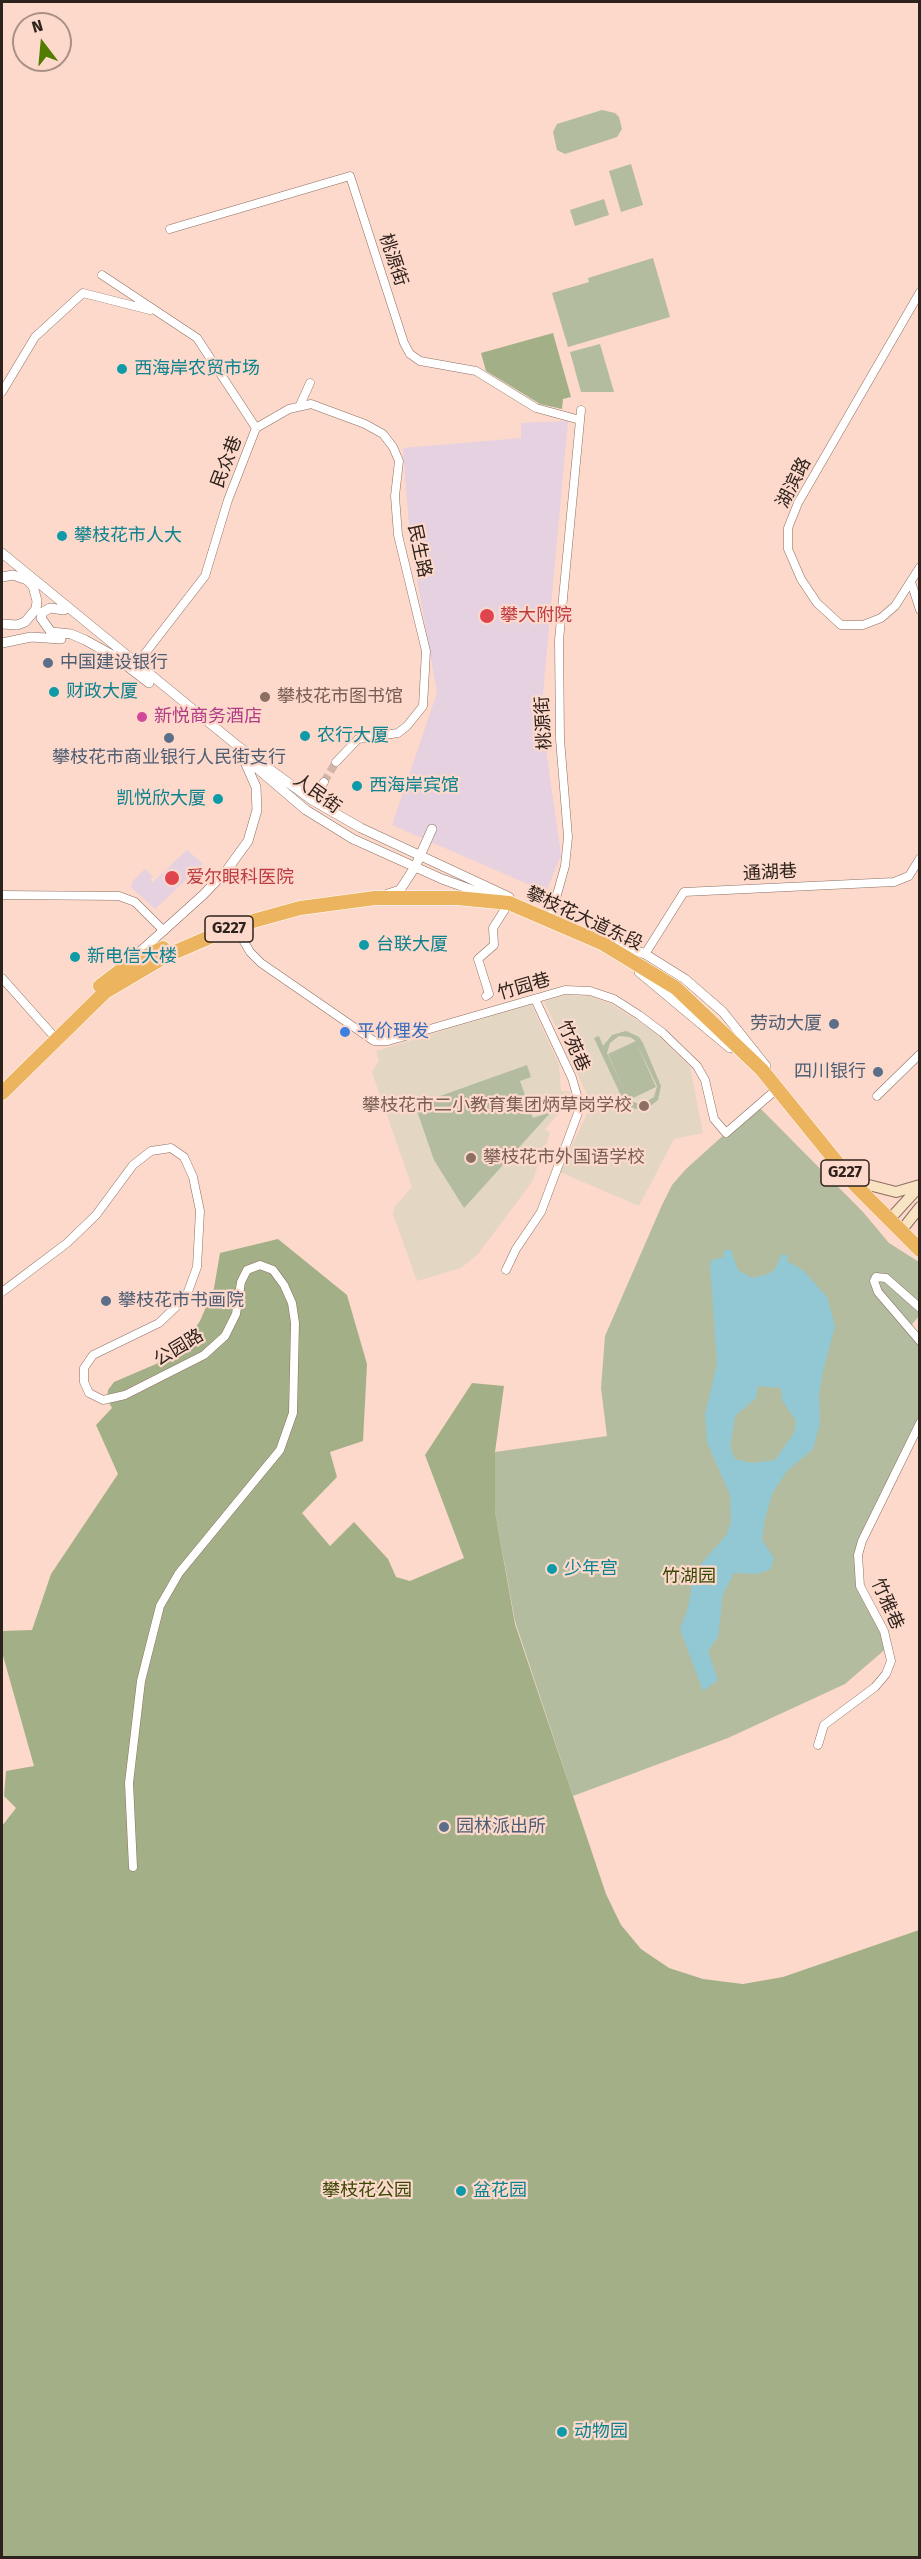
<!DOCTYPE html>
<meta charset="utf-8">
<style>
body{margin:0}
#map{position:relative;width:921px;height:2559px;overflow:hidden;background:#fcd9cb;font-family:"Fira Sans",sans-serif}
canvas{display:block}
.frame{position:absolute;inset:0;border:3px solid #2e221c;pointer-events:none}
.north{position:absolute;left:12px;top:12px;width:60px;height:60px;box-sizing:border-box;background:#fcd9cb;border:2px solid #aa9085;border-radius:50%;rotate:344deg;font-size:16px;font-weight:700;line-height:24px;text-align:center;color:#2e221c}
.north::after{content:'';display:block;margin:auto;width:21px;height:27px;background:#517c00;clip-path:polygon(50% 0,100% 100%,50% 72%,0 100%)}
</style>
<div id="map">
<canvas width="921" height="2559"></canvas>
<div class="frame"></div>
<div class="north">N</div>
</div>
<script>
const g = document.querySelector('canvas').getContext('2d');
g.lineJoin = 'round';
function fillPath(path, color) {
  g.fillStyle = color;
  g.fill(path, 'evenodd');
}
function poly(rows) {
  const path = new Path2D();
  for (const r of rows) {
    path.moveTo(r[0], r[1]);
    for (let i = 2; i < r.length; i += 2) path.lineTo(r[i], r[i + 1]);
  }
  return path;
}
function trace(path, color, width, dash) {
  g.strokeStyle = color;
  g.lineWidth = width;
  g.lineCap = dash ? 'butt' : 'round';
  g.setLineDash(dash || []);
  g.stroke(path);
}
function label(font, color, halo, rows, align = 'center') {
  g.font = font + ' "Fira Sans","Noto Sans SC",sans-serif';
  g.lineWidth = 4.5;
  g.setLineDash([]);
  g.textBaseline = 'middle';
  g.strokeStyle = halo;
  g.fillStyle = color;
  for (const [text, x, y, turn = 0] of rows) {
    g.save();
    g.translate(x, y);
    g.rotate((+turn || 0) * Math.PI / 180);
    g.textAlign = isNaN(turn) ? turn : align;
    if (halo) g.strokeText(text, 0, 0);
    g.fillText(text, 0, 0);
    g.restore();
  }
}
fillPath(poly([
 [565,995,589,996,611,1004,654,1031,690,1067,703,1133,674,1139,639,1206,560,1172,593,1101,589,1099,544,1001],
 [531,1004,559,1065,561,1091,570,1091,568,1103,545,1129,550,1133,532,1182,478,1254,461,1268,417,1281,393,1214,395,1206,412,1187,372,1072,379,1061,376,1051]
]), '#e3d6c2');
fillPath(poly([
 [568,421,541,715,561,855,546,892,392,825,437,693,410,539,403,448,521,438,521,423],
 [187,850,203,864,155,909,131,887,133,881,145,869,153,877,150,880,153,882]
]), '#e5d1e0');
fillPath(poly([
 [602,110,615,113,619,117,622,129,617,137,565,154,557,150,553,132,557,124],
 [631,164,643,205,621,212,609,171],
 [604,199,609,215,575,226,570,210],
 [653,258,670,317,568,347,552,293,589,282,588,278],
 [600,344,614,392,581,392,570,352],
 [626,1031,639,1037,643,1043,661,1086,658,1100,648,1108,635,1109,624,1102,594,1038,599,1036,603,1046,612,1035],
 [619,1036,630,1037,636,1041,608,1054,628,1099,607,1053,610,1043],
 [636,1042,657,1086,654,1097,641,1105,629,1100,656,1087],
 [527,1065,531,1077,520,1081,533,1118,551,1112,464,1208,434,1160,415,1105],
 [757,1105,863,1212,889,1243,919,1262,919,1316,909,1328,919,1341,919,1423,862,1541,857,1570,889,1646,845,1684,728,1738,573,1796,515,1621,495,1511,495,1452,607,1436,601,1388,605,1336,662,1205,672,1185,686,1169]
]), '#b3bc9e');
fillPath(poly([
 [553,333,571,397,563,399,562,409,540,404,486,371,481,353],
 [278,1239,347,1295,367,1364,363,1441,330,1452,337,1477,302,1513,330,1546,354,1522,388,1559,396,1577,410,1581,464,1558,425,1455,472,1383,504,1386,495,1452,495,1511,515,1624,606,1894,621,1925,641,1949,669,1968,703,1979,743,1984,783,1977,919,1930,919,2557,2,2557,2,1826,16,1808,4,1796,6,1771,34,1766,2,1652,2,1631,32,1630,51,1574,118,1474,96,1425,112,1408,107,1399,108,1390,114,1382,156,1364,183,1345,200,1321,214,1288,220,1253]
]), '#a3b087');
fillPath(poly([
 [724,1250,731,1250,738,1270,752,1278,768,1274,775,1269,782,1254,788,1256,787,1261,804,1271,827,1297,835,1326,823,1371,819,1395,820,1423,813,1449,787,1471,773,1492,765,1518,762,1540,774,1558,771,1569,757,1574,734,1573,723,1594,718,1637,708,1651,718,1680,703,1691,680,1629,688,1608,694,1572,727,1534,731,1521,730,1495,707,1442,705,1415,717,1364,710,1264,712,1260,724,1257],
 [758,1386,781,1388,782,1400,796,1421,794,1433,775,1460,752,1463,735,1459,730,1447,735,1416,756,1398]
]), '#92c8d3');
trace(poly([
 [324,782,336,762]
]), '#d3b4a8', 8, [8, 4]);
const minor = poly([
 [170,229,350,176,404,343,410,354,420,361,476,371,536,408,580,420],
 [102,275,197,338,256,428,228,500,205,576,136,665],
 [920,292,798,503,788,528,788,549,801,579,817,603,841,625,863,625,881,618,895,606,920,567],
 [2,392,35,337,83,293,150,310],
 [300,405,310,383],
 [256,428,289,409,311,404,365,424,383,434,393,447,399,461,395,496,398,535,426,651,423,706,407,726,398,733,358,739,336,762],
 [911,582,920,610],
 [312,800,324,782],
 [2,895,119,896,135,902,164,931],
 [551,916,565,866,568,837,560,739,559,640,581,410],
 [235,926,250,952,261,963,374,1041,388,1041,565,990,590,991,614,999,639,1015,663,1033,697,1066,705,1080,714,1119,726,1133,778,1088],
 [645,954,684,892,894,882,909,876,920,858],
 [2,978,51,1033],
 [486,996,489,994,478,959,494,945,493,928,509,903],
 [877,1096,920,1054],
 [506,1270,516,1249,541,1212,578,1113,579,1102,572,1078,535,999],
 [2,1292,67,1243,96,1215,133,1165,151,1151,171,1148,184,1157,193,1177,200,1211,197,1267,186,1297,159,1323,93,1355,84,1368,84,1382,89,1393,103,1400,125,1395,204,1355,225,1336,236,1314,241,1282,247,1270,260,1265,273,1270,284,1285,292,1303,295,1323,293,1413,280,1450,179,1573,160,1606,141,1681,129,1783,133,1867],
 [920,1308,886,1278,876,1277,874,1281,878,1292,920,1341],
 [818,1745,824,1725,875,1687,886,1674,891,1661,884,1631,860,1586,858,1555,862,1541,920,1423]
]);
const tertiary = poly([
 [2,553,239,747,312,800,361,828,509,897],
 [2,577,13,575,27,580,33,586,37,601,36,609,25,622,17,625,2,624],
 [64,610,50,608,43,612,41,618,51,632,71,634,85,640,114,656,149,683],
 [2,643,31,637,61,639],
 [245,758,306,810,353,839,442,879,492,897],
 [388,894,400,890,415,867,432,829],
 [604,938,645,954,685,979,723,1012,766,1066],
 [133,958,203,895,227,870,248,841,257,810,256,787,245,762],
 [639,972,730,1048]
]);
const secondary = poly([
 [861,1183,896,1192,920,1185],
 [889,1220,919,1187],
 [901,1231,920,1207]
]);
const trunk = poly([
 [100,986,129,964,163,948],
 [2,1093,105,992,166,956,235,926,300,908,375,898,457,898,509,903,602,943,676,988,762,1070,856,1186,920,1250]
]);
trace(minor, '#8d6f62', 9);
trace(tertiary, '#8d6f62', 10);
trace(secondary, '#8d6f62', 12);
trace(trunk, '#fff', 15);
trace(minor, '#fff', 8);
trace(tertiary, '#fff', 9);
trace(secondary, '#f8e3c3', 10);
trace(trunk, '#ecb45e', 14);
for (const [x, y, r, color] of [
 [122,369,6,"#0f9aa8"],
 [62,536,6,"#0f9aa8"],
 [487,616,8,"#e0444e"],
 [48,663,6,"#5c6f8a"],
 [54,692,6,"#0f9aa8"],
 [265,697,6,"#8d6e63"],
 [142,717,6,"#d1479c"],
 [305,736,6,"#0f9aa8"],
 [169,738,6,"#5c6f8a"],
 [357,786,6,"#0f9aa8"],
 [218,799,6,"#0f9aa8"],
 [172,878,8,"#e0444e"],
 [364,945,6,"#0f9aa8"],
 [75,957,6,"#0f9aa8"],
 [834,1024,6,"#5c6f8a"],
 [345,1032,6,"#3f7fe0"],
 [878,1072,6,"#5c6f8a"],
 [644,1106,6,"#8d6e63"],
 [471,1158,6,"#8d6e63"],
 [106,1301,6,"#5c6f8a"],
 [552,1569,6,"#0f9aa8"],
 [444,1827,6,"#5c6f8a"],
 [461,2191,6,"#0f9aa8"],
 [562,2432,6,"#0f9aa8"]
]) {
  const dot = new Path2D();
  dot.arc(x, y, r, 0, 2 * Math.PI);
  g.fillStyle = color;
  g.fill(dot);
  trace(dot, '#fcd9cb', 2);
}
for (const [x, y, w] of [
 [229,929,48],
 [845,1173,48]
]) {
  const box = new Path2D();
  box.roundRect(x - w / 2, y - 13, w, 26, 4.5);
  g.fillStyle = '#fcd9cb';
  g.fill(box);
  trace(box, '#2e221c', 1.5);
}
label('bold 16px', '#2e221c', null, [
 ["G227",229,929],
 ["G227",845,1173]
]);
label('18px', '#2e221c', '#fcd9cb', [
 ["桃源街",393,260,72],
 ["民众巷",227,462,-69],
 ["湖滨路",794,483,-63],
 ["民生路",419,551,78],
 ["桃源街",544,723,-93],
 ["人民街",317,794,36],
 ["通湖巷",770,873,-3],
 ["攀枝花大道东段",584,919,25],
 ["竹园巷",524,987,-16],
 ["竹苑巷",573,1046,66],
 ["公园路",179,1348,-31],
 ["竹雅巷",887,1604,66]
]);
label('18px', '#0d838f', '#fcd9cb', [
 ["西海岸农贸市场",134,369],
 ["攀枝花市人大",74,536],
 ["财政大厦",66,692],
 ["农行大厦",317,736],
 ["西海岸宾馆",369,786],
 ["凯悦欣大厦",206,799,"right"],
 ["台联大厦",376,945],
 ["新电信大楼",87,957],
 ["少年宫",564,1569],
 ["盆花园",473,2191],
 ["动物园",574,2432]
], 'left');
label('18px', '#be3a42', '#fcd9cb', [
 ["攀大附院",500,616],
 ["爱尔眼科医院",186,878]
], 'left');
label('18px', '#4e5e75', '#fcd9cb', [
 ["中国建设银行",60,663],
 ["攀枝花市商业银行人民街支行",169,758,"center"],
 ["劳动大厦",822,1024,"right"],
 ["四川银行",866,1072,"right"],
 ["攀枝花市书画院",118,1301],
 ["园林派出所",456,1827]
], 'left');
label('18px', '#785e54', '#fcd9cb', [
 ["攀枝花市图书馆",277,697],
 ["攀枝花市二小教育集团炳草岗学校",632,1106,"right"],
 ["攀枝花市外国语学校",483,1158]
], 'left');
label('18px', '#b23c85', '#fcd9cb', [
 ["新悦商务酒店",154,717]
], 'left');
label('18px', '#366cbe', '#fcd9cb', [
 ["平价理发",357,1032]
], 'left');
label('18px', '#3a4805', '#fcd9cb', [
 ["竹湖园",689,1577],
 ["攀枝花公园",367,2191]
]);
</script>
